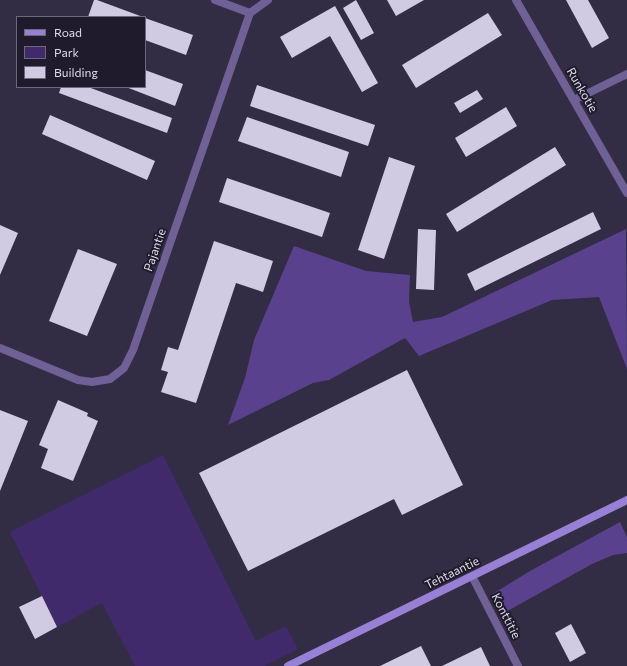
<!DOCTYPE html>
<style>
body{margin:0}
#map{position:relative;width:627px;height:666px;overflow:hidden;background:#292436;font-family:Commissioner,sans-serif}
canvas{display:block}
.legend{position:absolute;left:16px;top:16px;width:130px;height:72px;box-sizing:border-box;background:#1f1b2c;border:1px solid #6c6877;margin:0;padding:5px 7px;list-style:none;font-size:12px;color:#dfdce8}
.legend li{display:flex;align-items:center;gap:8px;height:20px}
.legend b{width:20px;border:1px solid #6c6877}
</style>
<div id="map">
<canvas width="627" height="666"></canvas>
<ul class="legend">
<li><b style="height:5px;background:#9880d4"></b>Road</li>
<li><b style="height:11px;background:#402a6c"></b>Park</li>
<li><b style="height:11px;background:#d0cbe3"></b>Building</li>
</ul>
</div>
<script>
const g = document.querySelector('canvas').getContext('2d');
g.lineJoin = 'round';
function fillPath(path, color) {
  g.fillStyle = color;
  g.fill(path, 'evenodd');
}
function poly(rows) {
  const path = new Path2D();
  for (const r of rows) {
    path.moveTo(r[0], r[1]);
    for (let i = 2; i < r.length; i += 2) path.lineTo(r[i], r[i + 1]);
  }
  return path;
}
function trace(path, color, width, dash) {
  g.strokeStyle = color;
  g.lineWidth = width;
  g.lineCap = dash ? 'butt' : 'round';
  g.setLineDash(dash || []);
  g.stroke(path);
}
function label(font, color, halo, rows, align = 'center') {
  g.font = font + ' Commissioner,sans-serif';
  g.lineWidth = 4;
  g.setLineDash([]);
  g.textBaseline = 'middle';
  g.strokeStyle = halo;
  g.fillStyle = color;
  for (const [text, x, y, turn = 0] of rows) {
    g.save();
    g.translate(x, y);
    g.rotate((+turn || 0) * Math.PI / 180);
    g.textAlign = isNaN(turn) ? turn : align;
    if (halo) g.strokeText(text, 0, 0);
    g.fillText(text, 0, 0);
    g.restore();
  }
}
fillPath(poly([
 [0,0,627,0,627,666,0,666],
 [17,17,145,17,145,87,17,87]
]), '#322c44');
fillPath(poly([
 [163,455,256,641,286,626,298,649,264,666,135,666,102,603,57,627,10,532]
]), '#402a6c');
fillPath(poly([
 [626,229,627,369,599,297,552,300,419,356,405,338,329,380,313,383,228,425,245,378,254,340,294,246,366,271,410,275,409,302,413,322,442,317],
 [620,522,627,537,627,553,613,555,592,564,502,614,491,595,530,571]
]), '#5a418e');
fillPath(poly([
 [94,0,97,0,143,17,88,17],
 [356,0,374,33,361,40,343,8],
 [387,0,424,0,396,16],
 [566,0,588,0,609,38,592,48],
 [335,6,378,83,362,92,330,36,292,58,280,37],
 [488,13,502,35,416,88,402,65],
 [145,18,193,35,186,55,145,40],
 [145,70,183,84,175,106,126,87,145,87],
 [257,85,375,125,368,146,250,106],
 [61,87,88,87,172,118,167,133,59,93],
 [477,90,483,99,460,113,454,103],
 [506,107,517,126,466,157,455,138],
 [50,115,155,161,147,180,42,134],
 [247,117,349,152,341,177,238,141],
 [555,147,566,165,457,232,446,214],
 [389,157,415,166,384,259,358,250],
 [227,178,330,213,322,237,219,202],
 [593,212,601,229,475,291,467,274],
 [0,225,18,233,0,275],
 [418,229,436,230,434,290,416,289],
 [214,241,273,261,263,292,236,283,196,403,161,392,168,372,161,370,168,347,178,350],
 [78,249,117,264,87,336,49,321],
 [407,370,463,485,402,515,394,499,248,571,199,473],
 [58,400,88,413,87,416,98,421,73,481,41,468,48,449,39,445],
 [0,410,28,421,0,491],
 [42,596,57,627,35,639,19,607],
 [571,624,586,653,570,662,555,633],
 [421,646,431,666,380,666],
 [481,647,490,666,442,666]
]), '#d0cbe3');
trace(poly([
 [215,0,250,13,268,0],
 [516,0,627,193],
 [574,100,627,74],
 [0,348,78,380,92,382,110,379,124,368,133,350,250,13],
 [472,576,518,666]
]), '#6f6195', 8);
trace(poly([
 [288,666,627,500]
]), '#9880d4', 8);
label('12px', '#dfdce8', '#1f1b2c', [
 ["Runkotie",582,90,60],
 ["Pajantie",155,250,-71],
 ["Tehtaantie",452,573,-26],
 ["Konttitie",506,616,63]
]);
</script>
